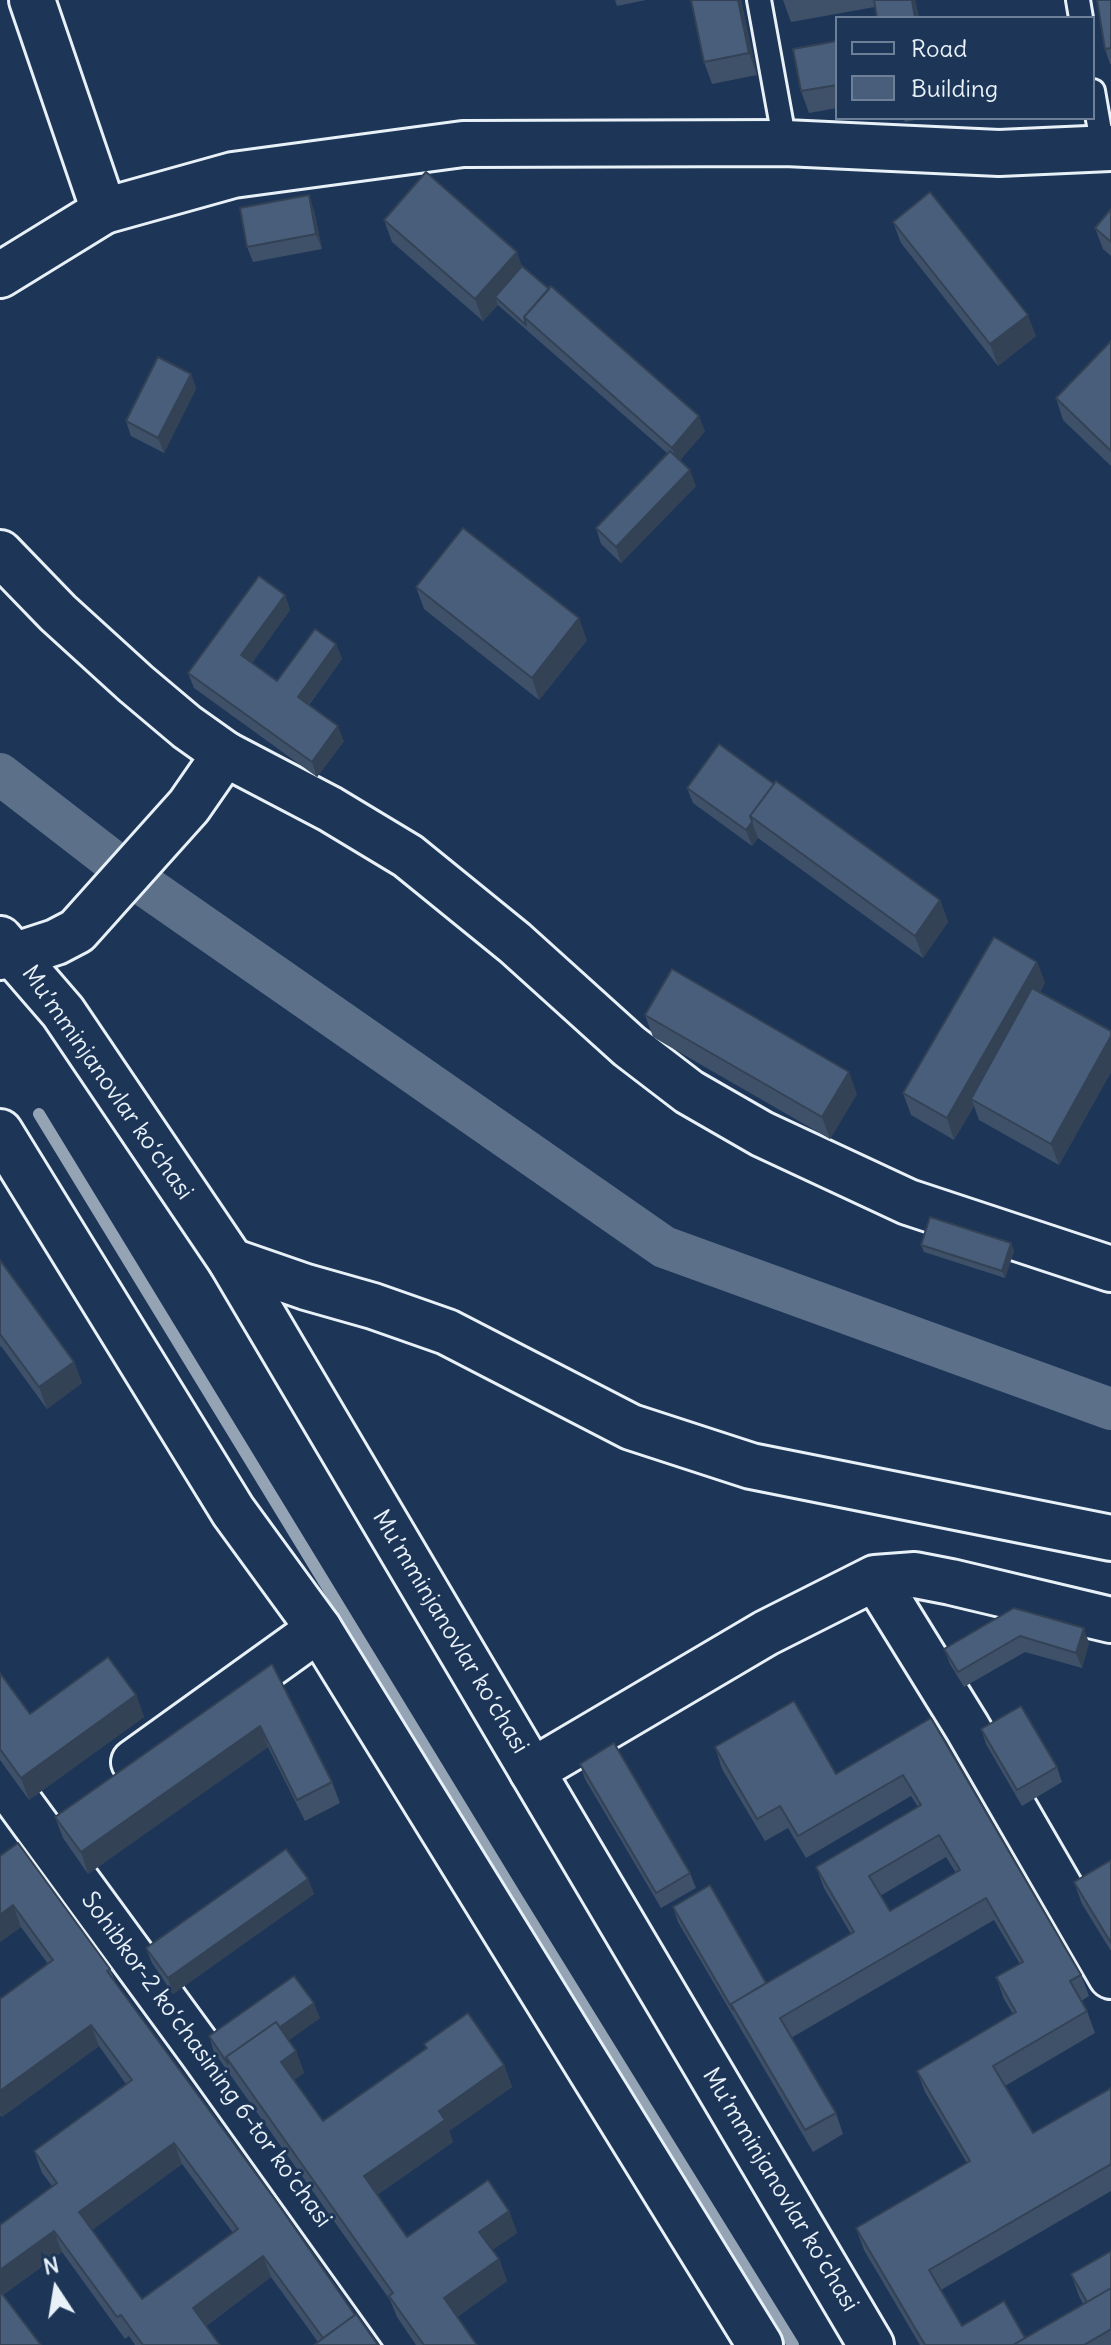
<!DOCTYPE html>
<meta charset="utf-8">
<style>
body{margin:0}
#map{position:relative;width:1111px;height:2345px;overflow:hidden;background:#1d3557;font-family:Delius,sans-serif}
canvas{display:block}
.legend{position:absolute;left:835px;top:16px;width:260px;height:104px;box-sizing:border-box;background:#1d3557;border:2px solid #6e8097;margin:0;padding:10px 14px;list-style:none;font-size:24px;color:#e8f1f8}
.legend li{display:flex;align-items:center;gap:16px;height:40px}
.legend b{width:40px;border:2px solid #6e8097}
.north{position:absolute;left:16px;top:2249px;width:80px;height:80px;-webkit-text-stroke:6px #1d3557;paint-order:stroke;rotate:348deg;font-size:22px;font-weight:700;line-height:32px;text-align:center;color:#e8f1f8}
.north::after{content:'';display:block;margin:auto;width:28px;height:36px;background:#e8f1f8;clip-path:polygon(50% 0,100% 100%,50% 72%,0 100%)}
</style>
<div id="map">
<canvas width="1111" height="2345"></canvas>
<ul class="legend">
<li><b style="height:10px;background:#1d3557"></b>Road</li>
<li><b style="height:22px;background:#495e7a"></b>Building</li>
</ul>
<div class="north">N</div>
</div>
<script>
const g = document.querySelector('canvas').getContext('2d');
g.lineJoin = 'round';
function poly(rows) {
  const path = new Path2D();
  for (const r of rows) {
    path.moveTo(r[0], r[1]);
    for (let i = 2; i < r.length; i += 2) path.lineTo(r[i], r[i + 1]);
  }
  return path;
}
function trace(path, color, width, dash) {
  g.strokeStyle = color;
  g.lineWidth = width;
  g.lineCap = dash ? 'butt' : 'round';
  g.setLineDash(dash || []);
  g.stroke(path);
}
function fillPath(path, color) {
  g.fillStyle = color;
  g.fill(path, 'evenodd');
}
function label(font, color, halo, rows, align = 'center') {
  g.font = font + ' Delius,sans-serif';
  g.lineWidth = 6;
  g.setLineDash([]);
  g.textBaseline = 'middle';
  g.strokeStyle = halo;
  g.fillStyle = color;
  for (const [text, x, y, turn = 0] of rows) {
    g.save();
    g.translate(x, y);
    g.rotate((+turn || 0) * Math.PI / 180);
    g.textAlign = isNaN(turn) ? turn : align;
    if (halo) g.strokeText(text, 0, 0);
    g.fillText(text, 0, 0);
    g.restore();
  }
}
trace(poly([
 [39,1114,515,1895,793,2345]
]), '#95a4b5', 12);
trace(poly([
 [0,774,141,883,664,1247,1111,1409]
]), '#5d7089', 42);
const service = poly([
 [759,0,785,143],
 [1078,0,1081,18],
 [1093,91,1103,148]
]);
const minor = poly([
 [104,211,233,175,463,144,785,143,999,153,1111,148],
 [225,754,330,809,408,856,515,943,629,1046,689,1092,762,1134,908,1202,1111,1269],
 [231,1261,306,1287,373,1306,447,1332,631,1427,751,1466,1111,1538],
 [875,1578,967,1727,1111,1976],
 [134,1762,319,1629],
 [532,1771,766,1633,875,1578,915,1575,951,1582,1111,1620],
 [0,1776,201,2051,411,2345]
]);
const tertiary = poly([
 [0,275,104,211,32,0],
 [0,553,58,613,136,684,187,727,225,754,189,806,77,931,56,942,16,955,0,957]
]);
const secondary = poly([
 [0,939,63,1012,231,1261,871,2345],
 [0,1132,233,1511,319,1629,760,2345]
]);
trace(service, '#e8f1f8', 28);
trace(minor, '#e8f1f8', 50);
trace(tertiary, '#e8f1f8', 50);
trace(secondary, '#e8f1f8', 50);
trace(service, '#1d3557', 22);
trace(minor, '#1d3557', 44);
trace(tertiary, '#1d3557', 44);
trace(secondary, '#1d3557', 44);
fillPath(poly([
 [615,0,646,0,617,6],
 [741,0,757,75,712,84,704,62],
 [783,0,915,0,919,18,875,7,791,22],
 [1111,0,1111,64,1110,64,1105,49],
 [837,41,837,108,809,113,801,91],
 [903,118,925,118,905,122],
 [1111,209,1111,256,1103,249,1095,228],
 [314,210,322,249,253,262,247,247],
 [384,220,522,266,705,431,680,460,696,486,621,563,601,544,596,528,667,453,498,305,483,321,392,242],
 [893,222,1036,336,998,366,901,243],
 [1111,341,1111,466,1063,420,1056,398],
 [191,374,196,389,164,453,131,436,126,421],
 [416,587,587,640,539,700,424,609],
 [285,595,290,610,252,663,277,681,336,644,342,659,309,705,344,741,317,777,194,688,188,673],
 [774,784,940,900,948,922,923,958,758,838,752,846,693,803,687,788],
 [1037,962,1045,983,1040,992,1111,1031,1111,1072,1059,1165,979,1120,974,1106,954,1140,911,1115,903,1093],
 [645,1015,857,1094,830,1139,653,1037],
 [1011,1243,1014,1251,1005,1278,924,1252,921,1245],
 [0,1260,74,1362,82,1383,47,1409,1,1346,0,1347],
 [1014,1608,1089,1643,1082,1668,1025,1652,964,1687,950,1664,944,1649],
 [272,1664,332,1782,340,1803,305,1821,268,1747,88,1874,63,1838,55,1817],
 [0,1673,30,1714,136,1695,144,1717,29,1800,0,1760],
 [931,1718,1081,1975,1089,1996,1081,2001,1087,2011,1095,2033,1005,2086,1033,2133,1111,2088,1111,2191,941,2290,962,2326,1025,2338,1083,2304,1079,2296,1071,2274,1111,2251,1111,2345,920,2345,864,2250,856,2228,967,2163,925,2092,917,2071,1013,2014,1004,1999,996,1977,1020,1964,994,1920,791,2038,836,2113,843,2134,813,2152,678,1922,673,1907,766,1983,851,1934,824,1888,816,1867,918,1807,911,1796,806,1858,788,1828,765,1841,722,1769,715,1747,836,1774],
 [946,1857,956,1873,890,1911,880,1896],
 [981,1729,1057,1767,1062,1782,1022,1806,986,1744],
 [580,1764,690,1873,696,1888,661,1908,585,1779],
 [0,1856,110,1969,115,1981,355,2315,318,2342,271,2277,206,2326,220,2345,135,2345,129,2336,125,2339,62,2252,3,2295,0,2345,0,2225,52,2186,42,2173,34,2151,126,2084,99,2046,2,2117,0,2115,0,1999,48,1964,21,1927,0,1942],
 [182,2164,233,2233,142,2299,92,2230],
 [1111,1860,1111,1951,1082,1904,1074,1882],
 [308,1879,314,1894,173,1994,152,1963,146,1948],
 [320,2018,289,2040,296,2051,304,2073,294,2080,323,2121,426,2048,424,2044,504,2065,512,2087,449,2131,453,2142,377,2195,407,2237,509,2211,517,2233,492,2250,499,2259,507,2281,457,2317,477,2345,416,2345,397,2317,390,2300,214,2052,209,2036]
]), '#3f5169');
fillPath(poly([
 [738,0,741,0,757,75,749,53],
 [912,0,915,0,919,18,915,18],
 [309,195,314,210,322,249,316,234],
 [517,252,525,274,495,297,498,305,483,321,475,299],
 [1028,315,1036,336,998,366,990,344],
 [191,374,196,389,164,453,158,438],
 [699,416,705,431,678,463,672,448],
 [690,470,696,486,621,563,616,547],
 [285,595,290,610,246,671,241,655],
 [579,618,587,640,539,700,532,678],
 [336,644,342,659,303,712,298,697],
 [338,726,344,741,317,777,312,762],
 [752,822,758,838,752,846,746,830],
 [940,900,948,922,923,958,915,936],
 [1037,962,1045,983,977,1102,971,1099,974,1106,954,1140,947,1118],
 [1111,1036,1111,1072,1059,1165,1051,1144],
 [849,1072,857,1094,830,1139,822,1117],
 [1011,1243,1014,1251,1005,1278,1002,1271],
 [74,1362,82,1383,47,1409,39,1387],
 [1084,1628,1089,1643,1082,1668,1076,1653],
 [136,1695,144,1717,29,1800,21,1778],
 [260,1726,268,1747,88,1874,81,1852],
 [308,1879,314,1894,173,1994,168,1978],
 [13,1905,21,1927,0,1942,0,1915],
 [314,2003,320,2018,239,2076,230,2063],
 [91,2025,99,2046,2,2117,0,2113,0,2091],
 [296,2051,304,2073,289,2084,281,2062],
 [504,2065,512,2087,449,2131,453,2142,372,2198,364,2176,439,2111],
 [174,2143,182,2164,87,2234,79,2212],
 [509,2211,517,2233,487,2254,479,2232],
 [54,2231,62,2252,0,2297,0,2270],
 [263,2256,271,2277,201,2329,193,2308],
 [499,2259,507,2281,452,2320,444,2298]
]), '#334255');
const building = poly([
 [691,0,738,0,749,53,704,62,691,0],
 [874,0,912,0,915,18,877,18,874,0],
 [1097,0,1111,0,1111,48,1105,49,1097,0],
 [837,41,837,85,801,91,793,49,837,41],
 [426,172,517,252,475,299,384,220,426,172],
 [930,192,1028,315,990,344,893,222,930,192],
 [309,195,316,234,247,247,240,208,309,195],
 [1111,209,1111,242,1095,228,1111,209],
 [522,266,549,289,524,317,526,325,495,297,522,266],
 [551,286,699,416,672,448,524,317,551,286],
 [1111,341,1111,451,1056,398,1111,341],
 [158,357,191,374,158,438,126,421,158,357],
 [670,451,690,470,616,547,596,528,670,451],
 [463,528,579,618,532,678,416,587,463,528],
 [259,576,285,595,241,655,277,681,315,629,336,644,298,697,338,726,312,762,188,673,259,576],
 [719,744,774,784,750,816,752,822,746,830,687,788,719,744],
 [776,781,940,900,915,936,750,816,776,781],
 [994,937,1037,962,947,1118,903,1093,994,937],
 [672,969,849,1072,822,1117,645,1015,672,969],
 [1032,988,1111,1031,1111,1036,1051,1144,971,1099,1032,988],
 [930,1217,1011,1243,1002,1271,921,1245,930,1217],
 [0,1260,74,1362,39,1387,0,1334,0,1260],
 [1014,1608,1084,1628,1076,1653,1020,1636,958,1672,944,1649,1014,1608],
 [108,1657,136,1695,21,1778,0,1749,0,1673,30,1714,108,1657],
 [272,1664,332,1782,297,1800,260,1726,81,1852,55,1817,272,1664],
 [794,1701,836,1774,931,1718,1081,1975,1070,1981,1087,2011,993,2066,1033,2133,1111,2088,1111,2164,929,2270,962,2326,1004,2301,1025,2338,1013,2345,925,2345,856,2228,970,2161,917,2071,1016,2012,996,1977,1023,1962,986,1898,780,2018,836,2113,805,2130,731,2004,854,1932,816,1867,921,1805,903,1775,798,1836,780,1806,757,1819,715,1747,794,1701],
 [939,1835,960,1870,890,1911,869,1876,939,1835],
 [1021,1706,1057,1767,1017,1790,981,1729,1021,1706],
 [614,1743,690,1873,656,1893,580,1764,614,1743],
 [18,1843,110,1969,107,1971,276,2201,355,2315,323,2338,263,2256,193,2308,220,2345,143,2345,121,2315,117,2317,54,2231,0,2270,0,2225,57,2183,34,2151,132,2080,91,2025,0,2091,0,1999,53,1960,13,1905,0,1915,0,1856,18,1843],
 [174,2143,238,2229,142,2299,79,2212,174,2143],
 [286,1849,308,1879,168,1978,146,1948,286,1849],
 [1111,1860,1111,1943,1074,1882,1111,1860],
 [710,1885,766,1983,731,2004,733,2010,673,1907,710,1885],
 [294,1976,314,2003,280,2027,276,2022,226,2057,228,2064,209,2036,294,1976],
 [468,2013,504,2065,439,2111,445,2120,364,2176,407,2237,488,2180,509,2211,479,2232,499,2259,444,2298,477,2345,424,2345,389,2296,393,2293,226,2057,276,2022,296,2051,281,2062,323,2121,427,2048,424,2044,468,2013],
 [1111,2251,1111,2288,1087,2302,1071,2274,1111,2251],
 [1111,2288,1111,2329,1084,2345,1013,2345,1111,2288],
 [0,2291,41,2345,0,2345,0,2291],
 [356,2314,378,2345,314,2345,356,2314]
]);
fillPath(building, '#495e7a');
trace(building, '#334255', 2);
label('24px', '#e8f1f8', '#1d3557', [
 ["Mu’mminjanovlar ko‘chasi",107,1083,55],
 ["Mu’mminjanovlar ko‘chasi",450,1632,59],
 ["Sohibkor-2 ko‘chasining 6-tor ko‘chasi",206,2060,54],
 ["Mu’mminjanovlar ko‘chasi",780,2190,59]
]);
</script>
